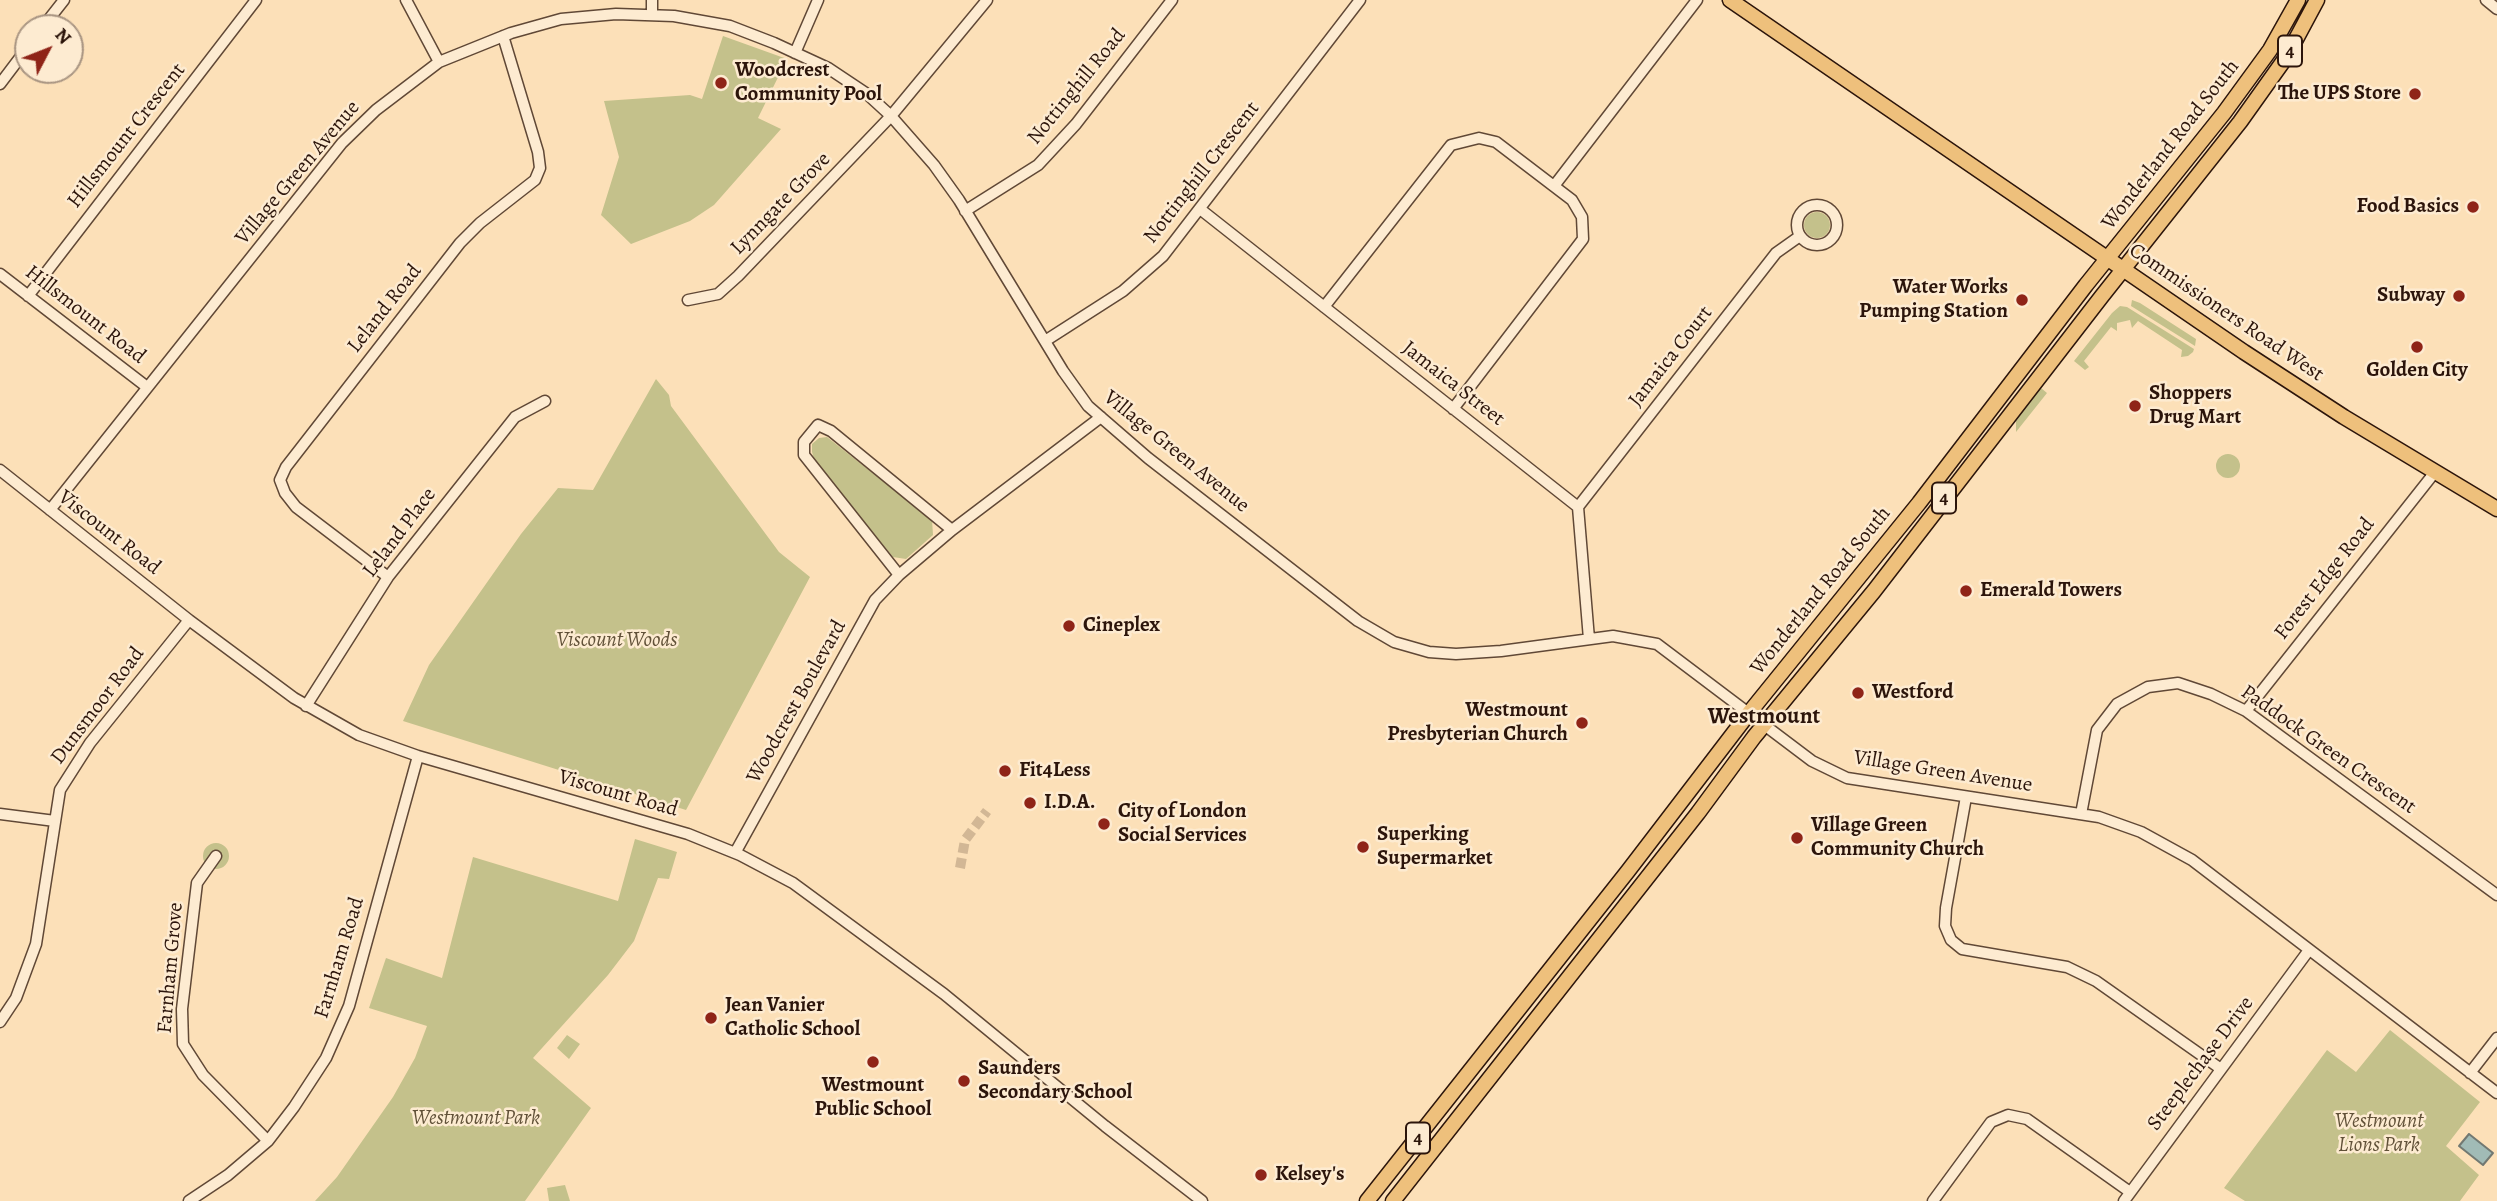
<!DOCTYPE html>
<style>
body{margin:0}
#map{position:relative;width:2497px;height:1201px;overflow:hidden;background:#fce0b8;font-family:Alegreya,serif}
canvas{display:block}
.north{position:absolute;left:14px;top:14px;width:70px;height:70px;box-sizing:border-box;background:#fdebd1;border:2px solid #a99582;border-radius:50%;rotate:48deg;font-size:19px;font-weight:700;line-height:28px;text-align:center;color:#2c150b}
.north::after{content:'';display:block;margin:auto;width:24px;height:32px;background:#8f2418;clip-path:polygon(50% 0,100% 100%,50% 72%,0 100%)}
</style>
<div id="map">
<canvas width="2497" height="1201"></canvas>
<div class="north">N</div>
</div>
<script>
const g = document.querySelector('canvas').getContext('2d');
g.lineJoin = 'round';
function fillPath(path, color) {
  g.fillStyle = color;
  g.fill(path, 'evenodd');
}
function poly(rows) {
  const path = new Path2D();
  for (const r of rows) {
    if (r.length === 3) {
      path.moveTo(r[0] + r[2], r[1]);
      path.arc(r[0], r[1], r[2], 0, 2 * Math.PI);
      continue;
    }
    path.moveTo(r[0], r[1]);
    for (let i = 2; i < r.length; i += 2) path.lineTo(r[i], r[i + 1]);
  }
  return path;
}
function trace(path, color, width, dash) {
  g.strokeStyle = color;
  g.lineWidth = width;
  g.lineCap = dash ? 'butt' : 'round';
  g.setLineDash(dash || []);
  g.stroke(path);
}
function label(font, color, halo, rows, align = 'center') {
  g.font = font + ' Alegreya,serif';
  g.lineWidth = 5;
  g.setLineDash([]);
  g.textBaseline = 'middle';
  g.strokeStyle = halo;
  g.fillStyle = color;
  for (const [text, x, y, turn = 0] of rows) {
    g.save();
    g.translate(x, y);
    g.rotate((+turn || 0) * Math.PI / 180);
    g.textAlign = isNaN(turn) ? turn : align;
    if (halo) g.strokeText(text, 0, 0);
    g.fillText(text, 0, 0);
    g.restore();
  }
}
fillPath(poly([
 [723,36,787,59,758,118,781,129,714,205,690,221,631,244,601,215,619,157,604,101,690,95,702,99],
 [1817,225,13],
 [2132,300,2140,303,2196,339,2195,346,2131,306],
 [2120,306,2127,307,2194,349,2193,352,2188,356,2181,357,2182,350,2138,321,2132,328,2130,320,2117,323,2117,331,2111,327,2084,361,2089,367,2085,370,2074,361,2112,313],
 [656,379,669,395,671,406,779,552,810,577,686,810,403,721,429,665,521,534,558,488,593,490],
 [2041,388,2047,393,2016,432,2016,420],
 [827,437,932,520,933,535,906,559,893,557,815,462,812,452,812,444,819,438],
 [2228,466,12],
 [635,839,677,852,669,879,658,878,634,941,608,975,533,1058,591,1108,525,1201,315,1201,337,1177,393,1097,415,1058,427,1026,369,1008,386,958,442,978,473,857,618,901],
 [216,856,13],
 [2390,1030,2480,1102,2446,1146,2479,1175,2460,1201,2245,1201,2224,1188,2327,1050,2356,1072],
 [567,1035,580,1044,569,1059,557,1048],
 [565,1185,570,1201,549,1201,547,1188]
]), '#c4c18b');
const water = poly([
 [2469,1134,2493,1153,2483,1165,2459,1146,2469,1134]
]);
fillPath(water, '#a1bbb6');
trace(water, '#727972', 2);
trace(poly([
 [960,868,965,840,987,811]
]), '#d2b795', 10, [10, 5]);
const minor = poly([
 [406,0,439,62],
 [2486,0,2497,9],
 [652,15,652,0],
 [42,28,64,0],
 [795,53,818,0],
 [0,84,28,47],
 [1554,186,1697,0],
 [1817,225,20],
 [1200,209,1578,507,1589,639],
 [965,211,1038,165,1076,124,1172,0],
 [0,274,147,387],
 [28,296,256,0],
 [688,300,718,294,738,276,891,116,987,0],
 [1324,307,1451,145,1479,138,1496,142,1572,200,1582,217,1583,239,1453,409],
 [1045,341,1123,291,1163,256,1360,0],
 [0,470,189,620,294,698,359,735,418,756,688,834,740,855,793,883,944,994,1105,1126,1202,1201],
 [1578,507,1776,253,1800,236],
 [50,510,342,143,376,110,439,62,511,33,561,19,616,14,674,16,730,26,774,43,828,68,867,94,891,116,934,165,959,200,1063,371,1088,406,1148,458,1358,621,1394,642,1429,652,1456,654,1501,651,1613,636,1657,644,1812,761,1847,778,2099,817,2141,832,2192,860,2497,1093],
 [899,575,952,530],
 [388,577,296,507,285,493,280,480,286,467,460,243,480,223,535,180,540,168,538,152,503,36],
 [306,706,388,577,515,417,545,401],
 [2246,711,2435,472],
 [1966,797,1946,908,1945,926,1951,940,1962,949,2067,967,2096,981,2221,1069],
 [0,814,55,821],
 [2081,814,2097,730,2117,704,2148,687,2178,683,2211,694,2246,711,2497,895],
 [735,853,875,600,899,575,804,455,804,442,818,425,831,431,952,530,1101,417],
 [216,856,197,883,182,1009,183,1044,203,1075,268,1141],
 [0,1022,16,998,36,944,60,790,90,743,189,620],
 [2470,1073,2497,1038],
 [189,1201,228,1175,268,1141,294,1107,326,1058,349,1006,418,756],
 [1933,1201,1991,1122,2008,1115,2027,1119,2130,1192],
 [2124,1201,2309,950]
]);
const major = poly([
 [1730,0,2244,352,2344,417,2497,509],
 [1367,1201,1628,871,1749,713,1919,503,2086,285,2224,113,2270,50,2298,0],
 [1393,1201,1698,813,1754,737,1874,591,2102,296,2240,122,2287,56,2317,0]
]);
trace(minor, '#604836', 13);
trace(major, '#2c150b', 17);
trace(minor, '#fdebd1', 10);
trace(major, '#eec07c', 14);
for (const [x, y, r, color] of [
 [721,83,7,"#8f2418"],
 [2415,94,7,"#8f2418"],
 [2473,207,7,"#8f2418"],
 [2459,296,7,"#8f2418"],
 [2022,300,7,"#8f2418"],
 [2417,347,7,"#8f2418"],
 [2135,406,7,"#8f2418"],
 [1966,591,7,"#8f2418"],
 [1069,626,7,"#8f2418"],
 [1858,693,7,"#8f2418"],
 [1582,723,7,"#8f2418"],
 [1005,771,7,"#8f2418"],
 [1030,803,7,"#8f2418"],
 [1104,824,7,"#8f2418"],
 [1797,838,7,"#8f2418"],
 [1363,847,7,"#8f2418"],
 [711,1018,7,"#8f2418"],
 [873,1062,7,"#8f2418"],
 [964,1081,7,"#8f2418"],
 [1261,1175,7,"#8f2418"]
]) {
  const dot = new Path2D();
  dot.arc(x, y, r, 0, 2 * Math.PI);
  g.fillStyle = color;
  g.fill(dot);
  trace(dot, '#fdebd1', 2.5);
}
for (const [x, y, w] of [
 [2290,51,24],
 [1944,498,24],
 [1418,1138,24]
]) {
  const box = new Path2D();
  box.roundRect(x - w / 2, y - 15.5, w, 31, 5);
  g.fillStyle = '#fdebd1';
  g.fill(box);
  trace(box, '#2c150b', 2);
}
label('bold 19px', '#2c150b', null, [
 ["4",2290,51],
 ["4",1944,498],
 ["4",1418,1138]
]);
label('bold 21px', '#2c150b', '#fdebd1', [
 ["Woodcrest",735,71],
 ["Community Pool",735,95],
 ["The UPS Store",2401,94,"right"],
 ["Food Basics",2459,207,"right"],
 ["Water Works",2008,288,"right"],
 ["Pumping Station",2008,312,"right"],
 ["Subway",2445,296,"right"],
 ["Golden City",2417,371,"center"],
 ["Shoppers",2149,394],
 ["Drug Mart",2149,418],
 ["Emerald Towers",1980,591],
 ["Cineplex",1083,626],
 ["Westford",1872,693],
 ["Westmount",1568,711,"right"],
 ["Presbyterian Church",1568,735,"right"],
 ["Fit4Less",1019,771],
 ["I.D.A.",1044,803],
 ["City of London",1118,812],
 ["Social Services",1118,836],
 ["Village Green",1811,826],
 ["Community Church",1811,850],
 ["Superking",1377,835],
 ["Supermarket",1377,859],
 ["Jean Vanier",725,1006],
 ["Catholic School",725,1030],
 ["Saunders",978,1069],
 ["Secondary School",978,1093],
 ["Westmount",873,1086,"center"],
 ["Public School",873,1110,"center"],
 ["Kelsey's",1275,1175]
], 'left');
label('21px', '#2c150b', '#fdebd1', [
 ["Nottinghill Road",1077,87,-51],
 ["Hillsmount Crescent",127,136,-52],
 ["Wonderland Road South",2171,145,-52],
 ["Village Green Avenue",298,173,-50],
 ["Nottinghill Crescent",1202,173,-52],
 ["Lynngate Grove",781,204,-46],
 ["Leland Road",385,309,-52],
 ["Commissioners Road West",2226,313,34],
 ["Hillsmount Road",85,315,38],
 ["Jamaica Court",1671,357,-52],
 ["Jamaica Street",1453,384,38],
 ["Village Green Avenue",1176,452,39],
 ["Viscount Road",109,533,38],
 ["Leland Place",400,533,-53],
 ["Forest Edge Road",2325,579,-52],
 ["Wonderland Road South",1821,591,-51],
 ["Woodcrest Boulevard",797,702,-61],
 ["Dunsmoor Road",98,706,-53],
 ["Paddock Green Crescent",2328,750,35],
 ["Village Green Avenue",1943,772,9],
 ["Viscount Road",618,794,16],
 ["Farnham Road",340,958,-73],
 ["Farnham Grove",171,968,-85],
 ["Steeplechase Drive",2201,1064,-53]
]);
label('italic 21px', '#615138', '#fdebd1', [
 ["Viscount Woods",617,641],
 ["Westmount Park",476,1119],
 ["Westmount",2379,1122],
 ["Lions Park",2379,1146]
]);
label('bold 23px', '#2c150b', '#fdebd1', [
 ["Westmount",1764,717]
]);
</script>
